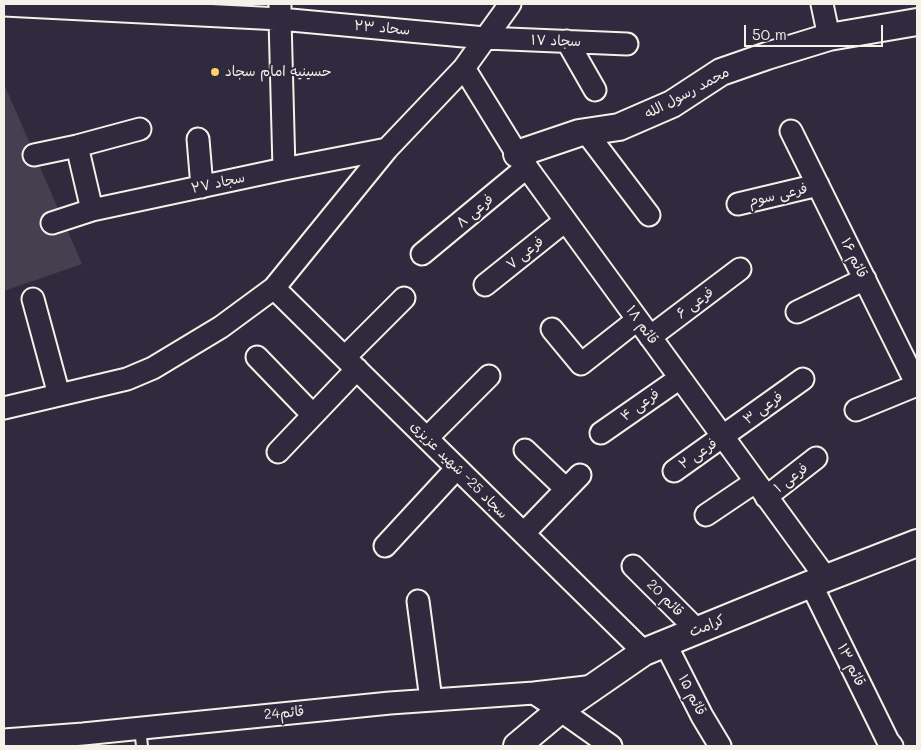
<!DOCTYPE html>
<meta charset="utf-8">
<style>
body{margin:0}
#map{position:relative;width:921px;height:750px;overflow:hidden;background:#2f2a3d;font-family:Mali,sans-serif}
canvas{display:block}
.frame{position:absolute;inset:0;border:5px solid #f4f1e8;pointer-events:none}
.scale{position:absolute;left:744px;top:25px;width:139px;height:22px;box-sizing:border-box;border:2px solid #f4f1e8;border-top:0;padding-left:6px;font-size:15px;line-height:18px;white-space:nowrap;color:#f4f1e8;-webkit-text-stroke:4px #2f2a3d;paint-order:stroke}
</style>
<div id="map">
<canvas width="921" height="750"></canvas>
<div class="frame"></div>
<div class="scale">50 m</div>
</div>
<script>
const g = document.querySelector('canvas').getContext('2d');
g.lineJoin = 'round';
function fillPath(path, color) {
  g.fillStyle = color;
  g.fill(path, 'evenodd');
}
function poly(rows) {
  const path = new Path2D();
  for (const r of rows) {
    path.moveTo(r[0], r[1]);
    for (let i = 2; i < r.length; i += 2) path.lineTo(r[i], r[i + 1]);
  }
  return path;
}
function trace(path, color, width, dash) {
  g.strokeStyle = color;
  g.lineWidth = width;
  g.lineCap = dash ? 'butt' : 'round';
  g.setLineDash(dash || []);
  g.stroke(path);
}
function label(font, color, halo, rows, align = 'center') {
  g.font = font + ' Mali,"Playpen Sans Arabic",sans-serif';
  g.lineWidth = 4;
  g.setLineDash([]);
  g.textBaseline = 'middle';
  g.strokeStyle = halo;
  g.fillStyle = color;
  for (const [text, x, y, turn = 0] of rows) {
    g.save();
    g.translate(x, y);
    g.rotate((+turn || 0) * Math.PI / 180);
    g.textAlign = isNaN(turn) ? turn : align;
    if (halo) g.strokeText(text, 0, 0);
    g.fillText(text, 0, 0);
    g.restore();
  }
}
fillPath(poly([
 [4,84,82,264,4,291]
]), '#454050');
const service = poly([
 [140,728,142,746]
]);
const minor = poly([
 [280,4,280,19,284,169],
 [822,4,829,37],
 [4,5,280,19,485,38,627,44],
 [567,41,595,90],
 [464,68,517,154,826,578],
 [791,131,917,385],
 [586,132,649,215],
 [198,139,202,187],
 [77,146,92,210],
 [34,155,77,146,140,129],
 [738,204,818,185],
 [52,223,92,210,284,169,387,149],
 [422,254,527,167],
 [485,285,565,221],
 [274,288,644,652],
 [33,299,59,395],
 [797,312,865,279],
 [552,329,581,364,637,320],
 [650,337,740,269],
 [257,357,313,415],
 [345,357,404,298],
 [4,408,127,379,153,368,221,327,274,288,387,149,464,68,510,4],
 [856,410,917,385],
 [601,433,680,378],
 [427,438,489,376],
 [525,450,566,489],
 [278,452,357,369],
 [674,471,803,379],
 [766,497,816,458],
 [706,515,755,482],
 [524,533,580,475],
 [385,546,457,468],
 [633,566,697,630],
 [811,584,888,741,892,746],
 [418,601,431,700],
 [665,643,702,716,720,746],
 [534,693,595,686],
 [4,740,83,734,390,703,534,693,560,710,611,746]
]);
const tertiary = poly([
 [517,154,579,133,619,127,672,104,721,72,767,56,829,37,917,22],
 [517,746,560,710,644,652,811,584,917,543]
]);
trace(service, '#f4f1e8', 14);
trace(minor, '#f4f1e8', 25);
trace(tertiary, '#f4f1e8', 30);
trace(service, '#2f2a3d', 10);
trace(minor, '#2f2a3d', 21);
trace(tertiary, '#2f2a3d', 26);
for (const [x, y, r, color] of [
 [215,72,5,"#ffd166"]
]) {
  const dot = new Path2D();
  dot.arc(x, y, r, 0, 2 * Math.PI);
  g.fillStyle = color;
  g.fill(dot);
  trace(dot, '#2f2a3d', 2);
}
label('14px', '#f4f1e8', '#2f2a3d', [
 ["سحاد ۲۳",382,28,5],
 ["سجاد ۱۷",556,41,2],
 ["محمد رسول الله",687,93,-28],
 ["سجاد ۲۷",218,183,-12],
 ["فرعی سوم",778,195,-13],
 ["فرعی ۸",475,211,-40],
 ["فرعی ۷",525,253,-39],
 ["قائم ۱۶",854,258,64],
 ["فرعی ۶",695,303,-37],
 ["قائم ۱۸",642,325,54],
 ["فرعی ۴",640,405,-36],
 ["فرعی ۳",763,408,-36],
 ["فرعی ۲",698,454,-34],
 ["سجاد 25- شهید عزیزی",459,470,45],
 ["فرعی ۱",791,478,-38],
 ["قائم 20",665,598,45],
 ["کرامت",707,626,-22],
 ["قائم ۱۳",851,665,64],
 ["قائم ۱۵",692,695,63],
 ["قائم24",284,713,-5]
]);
label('14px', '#f4f1e8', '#2f2a3d', [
 ["حسینیه امام سجاد",225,72]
], 'left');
</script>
